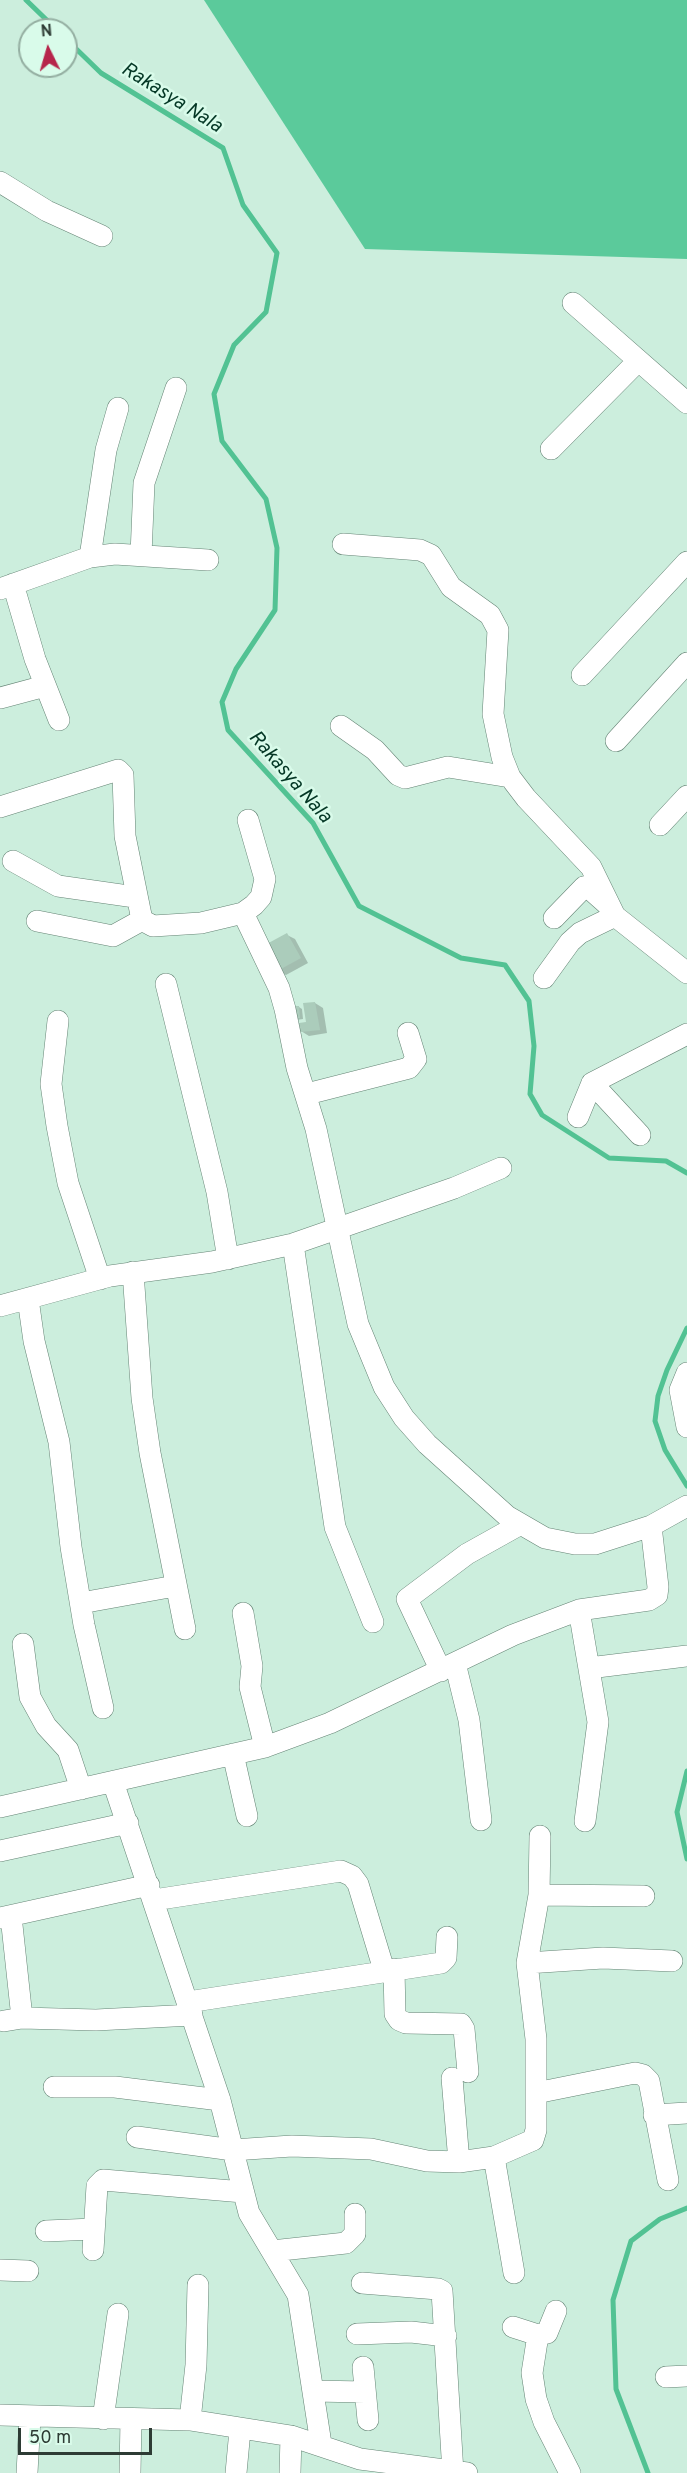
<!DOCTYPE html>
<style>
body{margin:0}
#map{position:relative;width:687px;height:2473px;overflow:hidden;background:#ced;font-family:Overpass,sans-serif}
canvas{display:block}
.north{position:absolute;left:18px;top:18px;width:60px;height:60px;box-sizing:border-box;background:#d9fbea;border:2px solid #94aea1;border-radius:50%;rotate:355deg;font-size:16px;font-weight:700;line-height:24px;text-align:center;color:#2d3b34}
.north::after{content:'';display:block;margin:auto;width:21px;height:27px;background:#b6254b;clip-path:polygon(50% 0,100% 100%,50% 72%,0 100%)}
.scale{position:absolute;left:18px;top:2428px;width:134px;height:27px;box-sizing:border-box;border:3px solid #2d3b34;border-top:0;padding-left:8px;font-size:18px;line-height:21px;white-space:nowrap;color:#2d3b34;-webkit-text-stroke:4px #d9fbea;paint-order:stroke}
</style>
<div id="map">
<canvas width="687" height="2473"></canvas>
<div class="north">N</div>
<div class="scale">50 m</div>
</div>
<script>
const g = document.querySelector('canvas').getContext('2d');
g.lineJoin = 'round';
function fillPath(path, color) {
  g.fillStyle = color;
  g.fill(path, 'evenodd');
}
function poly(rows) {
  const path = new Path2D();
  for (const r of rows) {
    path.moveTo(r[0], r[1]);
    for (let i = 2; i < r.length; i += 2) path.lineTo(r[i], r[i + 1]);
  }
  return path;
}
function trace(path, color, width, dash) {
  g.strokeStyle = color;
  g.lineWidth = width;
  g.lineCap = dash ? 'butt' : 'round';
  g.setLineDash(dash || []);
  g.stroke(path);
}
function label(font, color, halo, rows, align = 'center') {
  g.font = font + ' Overpass,sans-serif';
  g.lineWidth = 5;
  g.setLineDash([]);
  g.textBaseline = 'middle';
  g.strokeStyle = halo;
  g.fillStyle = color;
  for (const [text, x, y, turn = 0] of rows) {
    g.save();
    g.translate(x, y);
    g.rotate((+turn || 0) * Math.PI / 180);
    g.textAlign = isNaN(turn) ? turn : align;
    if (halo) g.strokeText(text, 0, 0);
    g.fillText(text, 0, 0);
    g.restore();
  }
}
fillPath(poly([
 [204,0,687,0,687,259,365,249]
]), '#5bca9b');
fillPath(poly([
 [287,935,295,939,308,963,286,975,278,970],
 [315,1003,323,1008,327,1033,309,1036,301,1031,308,1023],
 [299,1007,302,1009,303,1019,296,1020]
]), '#0003');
trace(poly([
 [26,0,57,30],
 [66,39,101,73,223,148,243,205,277,253,266,312,234,345,214,394,222,441,266,499,277,548,275,610,236,669,222,702,228,730,313,823,359,906,461,958,505,965,529,1001,534,1046,530,1094,542,1115,609,1158,666,1161,687,1173],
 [687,1328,667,1370,658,1396,655,1421,665,1450,687,1486],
 [687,1771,677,1812,687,1859],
 [648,2473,616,2389,613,2300,631,2241,660,2219,687,2208]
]), '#52c293', 5);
fillPath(poly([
 [287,933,301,958,277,971,263,946],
 [315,1002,320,1030,300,1032,299,1023,306,1022,303,1003],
 [290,1006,299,1006,300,1018,291,1019]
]), '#abccbb');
const minor = poly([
 [0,182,47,211,102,236],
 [573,303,687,403],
 [551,449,637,362],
 [343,544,420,550,431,555,451,587,490,615,498,630,493,714,502,757,510,777,526,798,591,867,615,916,687,973],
 [141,555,144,483,176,388],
 [90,557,106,450,118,408],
 [13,584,35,659,59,720],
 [0,589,90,557,115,554,208,560],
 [582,675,687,562],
 [0,698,45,686],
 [341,726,375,750,398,775,405,778,448,767,510,777],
 [616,741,687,663],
 [0,807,118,770,123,775,125,836,142,920,153,926,201,923,243,913,279,988,285,1009,297,1068,316,1129,358,1324,384,1387,404,1418,427,1444,507,1516,545,1538,575,1544,595,1544,651,1526,687,1506],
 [660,825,687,796],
 [13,861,58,886,135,897],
 [243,913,254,905,261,897,265,879,248,820],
 [554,918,584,887,591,890,609,906],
 [37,921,113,936,142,920],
 [544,978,570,942,580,933,615,916],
 [166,984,217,1192,228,1259],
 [58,1021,51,1084,57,1126,68,1183,100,1279],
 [592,1083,640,1135],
 [307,1094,409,1068,416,1059,408,1033],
 [578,1117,592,1083,687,1034],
 [293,1244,335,1527,373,1622],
 [133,1272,142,1398,150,1453,185,1629],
 [28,1299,34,1341,59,1442,71,1547,84,1625,103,1708],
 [0,1306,110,1276,212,1262,293,1244,454,1188,501,1168],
 [687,1373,680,1390,687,1427],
 [81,1603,175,1586],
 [579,1610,598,1722,585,1821],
 [243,1613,252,1666,250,1687,265,1747],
 [23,1644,30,1697,46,1726,68,1750,81,1789],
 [455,1663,469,1720,481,1820],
 [589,1668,687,1656],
 [441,1671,407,1599,467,1554,519,1525],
 [233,1754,247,1816],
 [113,1782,220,2100,249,2213,298,2295,321,2444],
 [0,1807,265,1747,330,1723,513,1635,579,1610,649,1600,657,1595,658,1587,651,1526],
 [0,1851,128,1823],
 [539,1895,644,1896],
 [154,1900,341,1871,352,1876,358,1884,384,1970],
 [11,1916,22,2018],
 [0,1918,149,1885],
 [527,1963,603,1958,672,1961],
 [394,1969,395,2014,399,2020,406,2023,461,2024,464,2029,468,2072],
 [188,2002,441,1963,446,1958,447,1937],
 [4,2021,22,2018,96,2020,192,2015],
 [452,2078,459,2162],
 [54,2087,115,2087,220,2100],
 [536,2093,635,2073,643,2075,649,2081,668,2180],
 [654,2115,687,2113],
 [137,2137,233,2150,292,2146,371,2149,427,2161,459,2162,494,2157,533,2140,536,2130,536,2039,527,1963,539,1895,540,1836],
 [494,2157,514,2273],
 [46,2231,94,2229],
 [93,2250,97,2186,103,2180,243,2192],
 [272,2251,346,2243,355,2234,355,2214],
 [0,2270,28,2271],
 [362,2283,438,2289,442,2291,453,2473],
 [556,2311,547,2333,538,2335,532,2373,536,2399,544,2422,570,2473],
 [513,2327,538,2335],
 [357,2334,411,2332,446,2336],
 [363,2367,368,2420],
 [666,2377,687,2376],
 [313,2391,365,2392],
 [0,2415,190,2420,291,2436,360,2459,467,2473],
 [103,2419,118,2314],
 [190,2420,196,2365,198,2285],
 [27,2473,30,2417],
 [130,2473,131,2419],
 [236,2473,240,2430],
 [290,2473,291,2436]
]);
trace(minor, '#658475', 22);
trace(minor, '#fff', 21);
label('italic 20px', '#043725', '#d9fbea', [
 ["Rakasya Nala",171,99,32],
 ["Rakasya Nala",289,778,49]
]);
</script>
